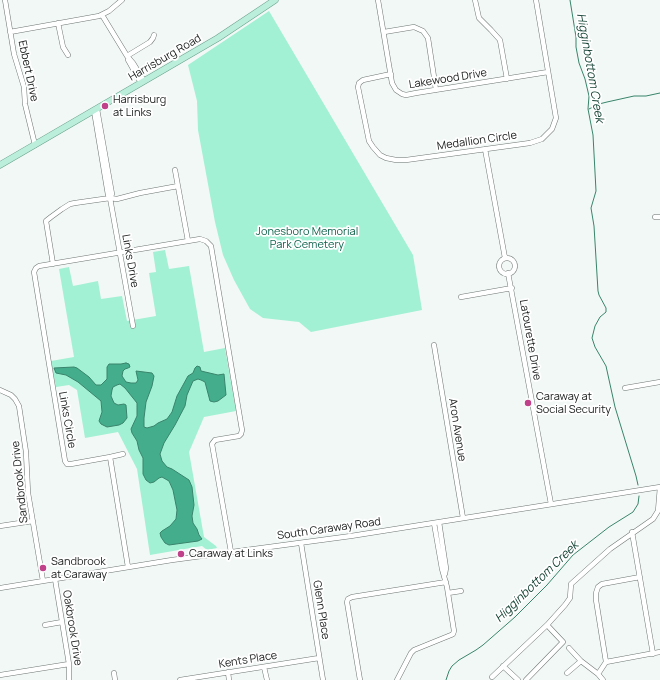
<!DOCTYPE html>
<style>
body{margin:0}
canvas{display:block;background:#f1f8f5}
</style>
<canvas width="660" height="680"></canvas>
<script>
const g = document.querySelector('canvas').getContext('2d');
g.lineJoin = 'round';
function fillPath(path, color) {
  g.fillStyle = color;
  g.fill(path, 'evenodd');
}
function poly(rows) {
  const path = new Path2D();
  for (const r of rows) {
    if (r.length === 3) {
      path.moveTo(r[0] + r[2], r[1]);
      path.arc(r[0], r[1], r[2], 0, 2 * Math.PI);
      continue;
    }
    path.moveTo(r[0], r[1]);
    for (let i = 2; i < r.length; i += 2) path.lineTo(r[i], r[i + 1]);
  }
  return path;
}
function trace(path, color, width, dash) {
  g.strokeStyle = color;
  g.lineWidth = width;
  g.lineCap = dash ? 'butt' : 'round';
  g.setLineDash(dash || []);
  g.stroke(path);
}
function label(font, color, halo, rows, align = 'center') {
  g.font = font + ' Manrope,sans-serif';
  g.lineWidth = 3.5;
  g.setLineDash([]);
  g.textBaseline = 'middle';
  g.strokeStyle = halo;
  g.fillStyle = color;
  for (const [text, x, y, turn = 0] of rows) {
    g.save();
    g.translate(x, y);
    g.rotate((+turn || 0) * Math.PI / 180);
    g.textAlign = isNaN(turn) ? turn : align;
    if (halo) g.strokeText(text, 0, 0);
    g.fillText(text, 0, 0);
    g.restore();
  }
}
fillPath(poly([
 [269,11,413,255,422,310,311,332,299,322,263,318,250,309,234,280,223,255,215,222,198,130,197,101,188,65],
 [165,250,169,269,189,266,204,352,225,348,236,411,204,417,189,452,204,537,216,546,217,548,207,550,202,546,150,555,137,469,118,432,85,438,77,390,69,385,56,387,51,361,74,357,59,269,69,267,73,286,98,281,101,299,122,296,127,321,156,316,149,273,156,272,153,252]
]), '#a3f1d4');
const water = poly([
 [126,363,129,364,130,367,128,368,125,369,123,371,122,376,126,382,131,383,136,383,138,380,136,371,152,373,154,376,152,386,146,402,144,418,144,427,147,428,154,426,158,423,167,419,172,412,177,396,188,376,193,373,195,368,197,366,200,367,201,371,218,375,224,374,226,395,218,401,214,402,210,401,205,382,201,380,198,379,193,381,187,395,185,406,175,425,164,443,160,454,162,461,167,467,172,469,189,480,192,487,194,505,192,516,193,523,197,529,199,535,202,539,198,541,169,545,165,543,161,537,160,533,162,531,170,526,176,519,177,510,173,490,169,481,162,477,159,478,154,482,150,483,146,480,143,474,143,458,139,450,137,441,132,433,131,429,137,416,137,403,125,388,120,384,117,385,113,387,112,390,111,396,114,403,118,405,124,404,126,405,127,418,123,423,119,425,107,427,101,424,99,421,102,412,101,401,78,382,66,375,56,373,54,368,74,367,77,368,89,377,96,385,101,385,107,379,107,367,109,364,121,364,126,363]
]);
fillPath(water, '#44ae8c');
trace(water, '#39846c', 1);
trace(poly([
 [570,0,576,37,576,47,579,63,585,79,589,96,588,109,593,135,596,191,591,208,594,226,598,291,599,295,606,308,606,312,600,317,595,326,592,338,595,347,606,366,615,407,636,476,638,485],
 [589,109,599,104,607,102,634,96,646,96,660,93],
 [446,680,449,671,452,666,459,660,476,650,483,645,515,617,547,585,573,555,609,527,633,512,638,504,639,496]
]), '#39846c', 1);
const minor = poly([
 [5,0,14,54,24,87,25,104,35,145],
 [378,0,392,83,396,90,402,94,406,95,416,93,548,72],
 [475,0,479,18,491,30,500,40,507,79],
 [102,15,127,56,133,63,144,81],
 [58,23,63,47,68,55],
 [10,32,99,16,109,11,122,0],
 [384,32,414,27,423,31,428,38,436,90],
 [127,56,150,42,153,38,154,35],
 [128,60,141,83],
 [391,74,363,80,359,83,358,87,369,141,373,147,380,155,386,158,396,160,406,160,530,143,542,139,552,129,556,118,536,0],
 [97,109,112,194,110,198],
 [94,111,108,195,110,198,133,326],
 [485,149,505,258],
 [175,170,188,241],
 [655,217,660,217],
 [507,266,8],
 [53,264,46,221,51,217,62,209,70,204,75,203,110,198,117,199,140,193,178,186],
 [508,273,551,504],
 [461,297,512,288],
 [434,345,463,518],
 [625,388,660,382],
 [0,390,11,395,15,399,19,406,26,452,28,493,43,581],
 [110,457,123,454],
 [439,522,446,568,445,574],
 [0,526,33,521],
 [632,532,653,654],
 [301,543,323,680],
 [128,567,110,457,71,464,67,464,65,461,34,272,36,268,39,266,200,239,206,241,211,246,242,430,241,434,239,436,215,440,212,444,231,552],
 [55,579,69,664,69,680],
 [0,588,172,560,351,536,660,487],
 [448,593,461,591],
 [45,625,62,622],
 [569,648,581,661,598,674,603,680],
 [606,662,660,652],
 [503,666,518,680],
 [264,667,267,680],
 [228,672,229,680],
 [114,673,115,680],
 [567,673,581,661],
 [598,674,606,662,596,600,596,593,598,587,602,584,640,577],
 [0,675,69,664],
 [492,677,547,625,565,605,570,598,571,584,610,549,653,519,658,511,660,487],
 [180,680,319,658],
 [360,680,347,602,348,599,352,597,446,582],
 [397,680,411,653,414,650,451,635,453,634,454,631,447,587,442,569,434,523],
 [526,680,563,642,547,625]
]);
const major = poly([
 [0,165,218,38,275,0]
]);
trace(minor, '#6f7673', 5.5);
trace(major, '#69a08c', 7);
trace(minor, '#fff', 4.5);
trace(major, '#bceedc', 6);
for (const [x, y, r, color] of [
 [105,106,4,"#c04089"],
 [528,403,4,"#c04089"],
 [181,554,4,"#c04089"],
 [43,568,4,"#c04089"]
]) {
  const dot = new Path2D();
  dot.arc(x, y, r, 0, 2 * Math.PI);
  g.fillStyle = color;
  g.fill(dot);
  trace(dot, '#fff', 1.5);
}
label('11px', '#202322', '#fff', [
 ["Harrisburg Road",165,58,-30],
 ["Ebbert Drive",28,71,78],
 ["Lakewood Drive",448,79,-9],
 ["Medallion Circle",477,141,-8],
 ["Links Drive",130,261,80],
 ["Latourette Drive",530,340,80],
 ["Links Circle",67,420,80],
 ["Aron Avenue",457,430,81],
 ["Sandbrook Drive",20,482,-96],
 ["South Caraway Road",329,529,-8],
 ["Glenn Place",321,610,81],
 ["Oakbrook Drive",72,628,81],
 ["Kents Place",248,660,-9]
]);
label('11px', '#202322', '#fff', [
 ["Harrisburg",113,100],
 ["at Links",113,113],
 ["Caraway at",536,397],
 ["Social Security",536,410],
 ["Caraway at Links",189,554],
 ["Sandbrook",51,562],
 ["at Caraway",51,575]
], 'left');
label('11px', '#10634c', '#fff', [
 ["Jonesboro Memorial",307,232],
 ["Park Cemetery",307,245]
]);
label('italic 12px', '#0e3d2f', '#fff', [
 ["Higginbottom Creek",590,68,80],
 ["Higginbottom Creek",537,582,-44]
]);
</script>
